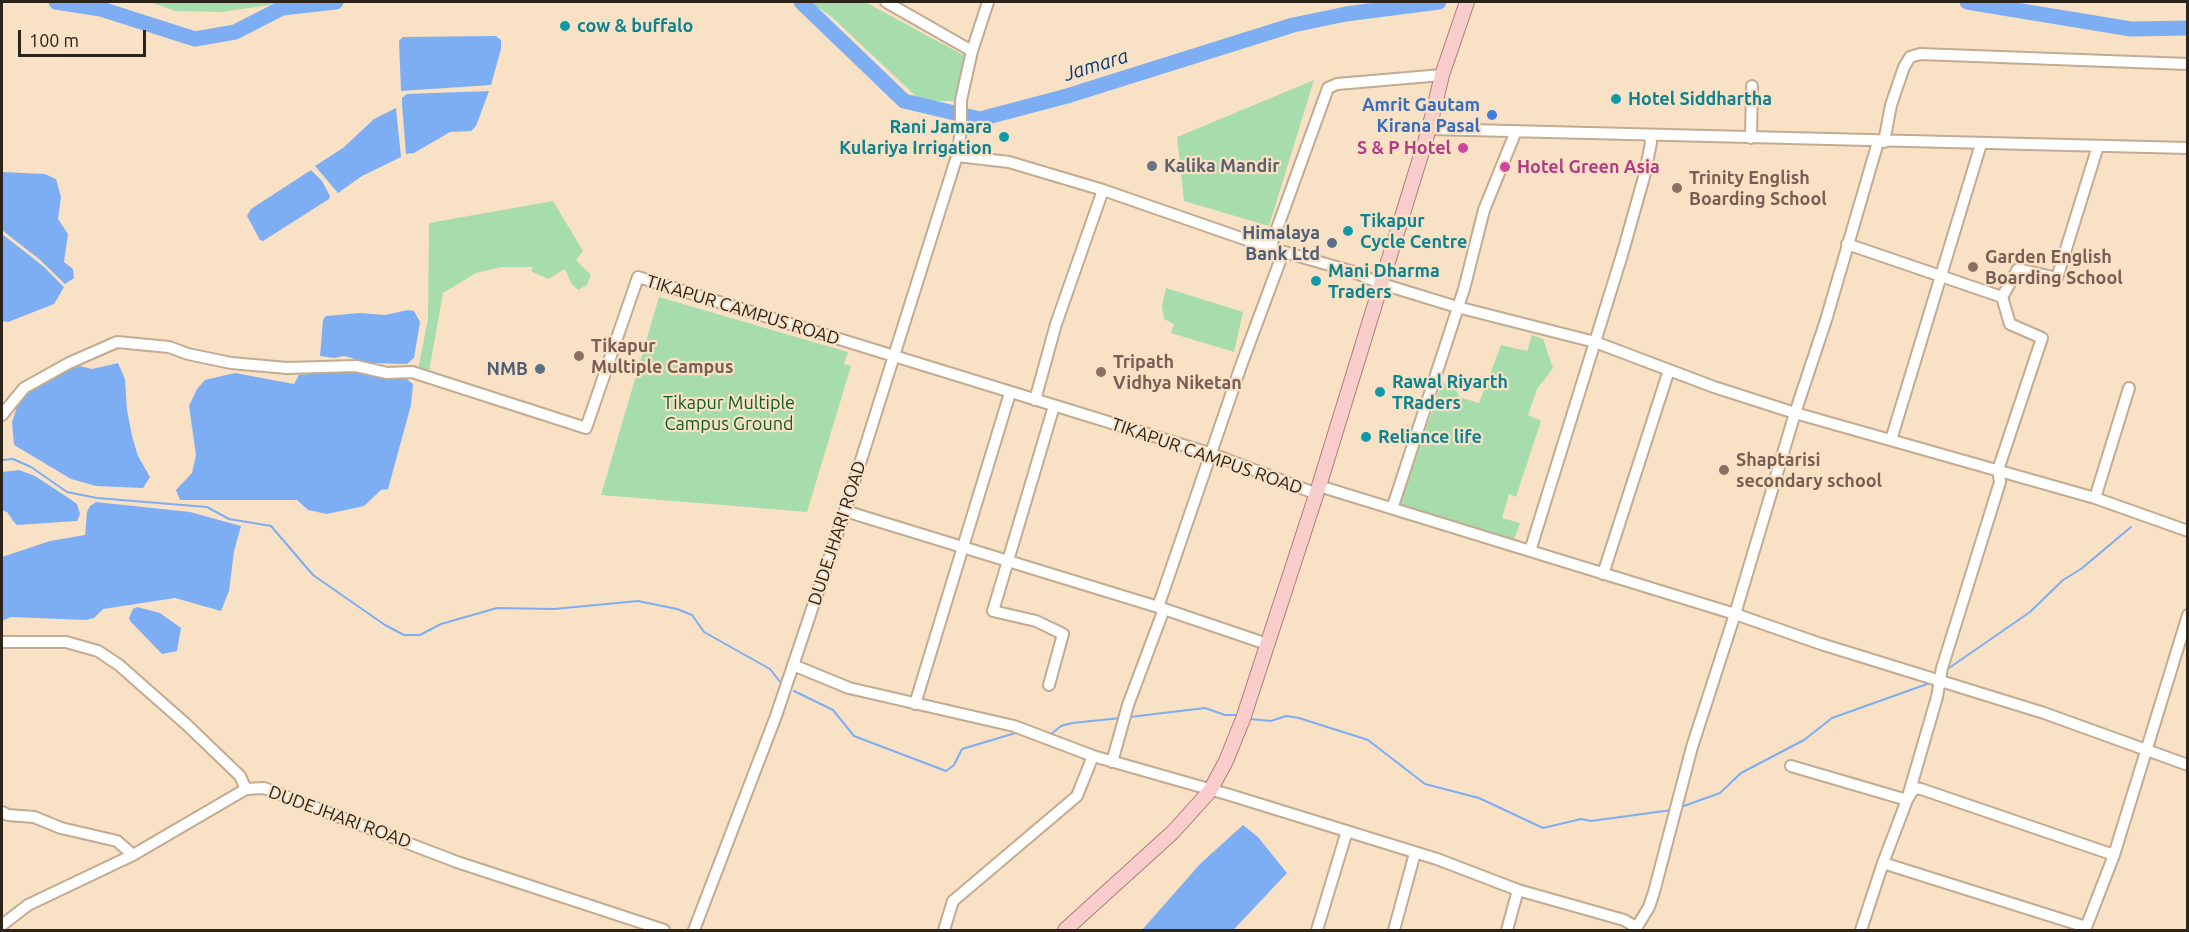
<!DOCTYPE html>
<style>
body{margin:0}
#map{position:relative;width:2189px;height:932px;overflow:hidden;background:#f9e1c5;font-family:Ubuntu,sans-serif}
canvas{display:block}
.frame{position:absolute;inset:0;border:3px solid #2c2319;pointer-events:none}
.scale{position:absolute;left:18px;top:30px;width:128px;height:27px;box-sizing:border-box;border:3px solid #2c2319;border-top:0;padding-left:8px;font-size:18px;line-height:21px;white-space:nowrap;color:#2c2319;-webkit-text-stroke:4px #f9e1c5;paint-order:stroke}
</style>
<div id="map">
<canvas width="2189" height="932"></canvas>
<div class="frame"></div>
<div class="scale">100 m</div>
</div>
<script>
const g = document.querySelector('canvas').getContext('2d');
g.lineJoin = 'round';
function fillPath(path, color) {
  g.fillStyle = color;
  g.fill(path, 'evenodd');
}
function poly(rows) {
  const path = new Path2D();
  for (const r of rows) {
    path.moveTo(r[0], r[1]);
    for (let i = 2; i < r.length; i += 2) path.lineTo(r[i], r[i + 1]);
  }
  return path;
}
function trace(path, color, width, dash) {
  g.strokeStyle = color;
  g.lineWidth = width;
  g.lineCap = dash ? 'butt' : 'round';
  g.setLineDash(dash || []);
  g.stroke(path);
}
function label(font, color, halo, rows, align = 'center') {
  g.font = font + ' Ubuntu,sans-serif';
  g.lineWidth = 4.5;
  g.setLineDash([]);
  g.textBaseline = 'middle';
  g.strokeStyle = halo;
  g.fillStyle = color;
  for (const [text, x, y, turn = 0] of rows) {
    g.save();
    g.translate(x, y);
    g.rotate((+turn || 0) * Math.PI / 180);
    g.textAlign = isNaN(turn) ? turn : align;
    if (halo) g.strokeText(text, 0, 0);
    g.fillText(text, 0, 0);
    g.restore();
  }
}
fillPath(poly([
 [149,2,290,2,221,12,176,11],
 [810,2,865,2,965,56,957,101,921,101,832,17],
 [1314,80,1269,226,1184,201,1177,137],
 [553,201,583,251,576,260,591,275,587,285,578,290,571,283,565,269,548,279,531,271,533,267,502,267,476,273,443,293,429,372,418,370,428,319,429,223],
 [1166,288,1243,312,1234,352,1171,333,1174,324,1164,319,1162,306],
 [659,297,848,352,844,364,851,366,807,512,601,495],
 [1532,335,1543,339,1553,368,1537,389,1528,415,1541,421,1516,497,1509,494,1502,518,1520,523,1514,540,1399,506,1442,383,1455,385,1459,397,1479,403,1501,345,1527,351]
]), '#a7ddac');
fillPath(poly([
 [496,36,501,40,501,49,491,85,401,91,399,41,403,37],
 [489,91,476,126,471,131,450,132,414,153,406,154,402,104,402,98,407,94],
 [396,108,401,157,362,176,338,193,315,166,343,148,374,119],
 [311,170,322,181,330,196,329,199,263,241,260,240,247,216,251,209],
 [2,172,45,174,56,179,61,197,58,219,68,234,64,262,73,269,74,278,65,284,39,259,2,230],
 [2,234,43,266,64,287,54,304,8,322,2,321],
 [408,310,414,311,420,322,414,358,407,364,370,363,344,356,334,358,320,356,323,320,326,316,360,313,385,315],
 [118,363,125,379,127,410,132,436,138,456,150,477,143,488,96,486,71,479,14,445,12,422,20,398,68,368,80,366,92,369],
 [343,371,403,376,413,384,411,405,388,489,381,490,364,506,327,514,308,510,297,500,180,500,176,490,192,473,196,455,189,406,197,389,205,380,235,373,294,384,299,375],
 [19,470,35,476,70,499,77,504,80,514,77,521,17,525,14,522,7,512,2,510,2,472],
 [96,502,190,512,241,526,234,551,229,591,221,611,175,598,103,609,94,618,86,620,11,617,2,621,2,557,50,541,85,535,87,512,90,506],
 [137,607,160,613,181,628,177,651,162,654,131,622,129,618,133,609],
 [1243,825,1258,837,1287,873,1238,925,1233,930,1142,930,1200,864]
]), '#7daef4');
trace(poly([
 [2,460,13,459,31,467,67,492,97,498,207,507,229,519,271,526,313,575,385,625,404,635,420,635,441,624,497,608,554,609,638,601,677,609,692,615,704,632,770,669,781,683],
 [1949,668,2030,612,2063,580,2081,569,2131,527],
 [794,691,833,710,854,736,946,771,954,765,962,749,1019,732],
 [1130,717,1205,708,1225,715,1237,715],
 [1250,719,1271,721,1286,716,1299,718,1368,740,1425,784,1479,798,1543,828,1581,819,1591,821,1672,810],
 [1050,735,1061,726,1072,723,1121,718],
 [1681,807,1720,793,1741,773,1804,740,1832,718,1930,683]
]), '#7daef4', 2);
trace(poly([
 [56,2,101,9,195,39,235,32,282,8,336,2],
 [801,2,904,101,980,119,1067,96,1293,25,1346,14,1439,2],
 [1967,2,2131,29,2188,28]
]), '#7daef4', 15);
const minor = poly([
 [886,2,972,51],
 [1442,75,1337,84,1328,88,1270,248,1354,272,1379,283,1457,307,1595,342,1714,387,1795,413,2095,498,2188,531],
 [1429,129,2188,148],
 [1751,138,1752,86],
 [1884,142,1891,105,1904,67,1910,57,1920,54,2188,64],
 [957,156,1009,162,1103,190,1270,248],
 [1847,244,2002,297,2018,269,2057,278,2098,146],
 [1035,400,1056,324,1103,190],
 [2,415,24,388,69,363,117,342,169,347,188,354,231,363,287,368,356,366,387,373,412,372,586,428,638,277,1212,454,1317,494],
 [1891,440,1981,144],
 [1319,486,1735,614,1821,644,2044,713,2188,765],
 [2095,498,2129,388],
 [1394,503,1464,289,1484,210,1516,131],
 [845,511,1158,607,1267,644],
 [1530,551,1622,255,1644,177,1651,143,1650,136],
 [1603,574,1669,370],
 [1158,607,1242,363,1283,253],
 [2,642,66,642,98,651,119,665,187,725,240,776,246,789],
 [793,665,849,688,1014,726,1093,756,1230,795,1437,859,1518,890,1624,920,1636,927],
 [1049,685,1063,634,1036,621,993,611,1054,406],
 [915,704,1010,393],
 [1112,762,1128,705,1164,609],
 [1791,766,1907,800,1914,788,1921,789,2114,855],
 [2,812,8,815,34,817,61,828,117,841,133,855],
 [1883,863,2086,927],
 [2,925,28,905,133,855,246,789,264,788,457,862,664,930],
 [694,930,776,716,845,511,957,156,961,130,961,100,972,51,988,2],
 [944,930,953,901,1077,796,1093,756],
 [1317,930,1347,831],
 [1394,930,1415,853],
 [1507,930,1518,890],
 [1635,930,1649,907,1654,892,1692,747,1735,614,1795,413,1826,320,1878,142],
 [1861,930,1883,863,1907,800,1937,697,1942,668,2000,482,1998,470,2042,338,2010,324,2002,297],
 [2085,930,2114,855,2188,615]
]);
const major = poly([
 [1065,930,1173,832,1210,791,1226,761,1243,719,1319,486,1429,129,1442,75,1467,2]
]);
trace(minor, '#c2ab90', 14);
trace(major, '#af7c77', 16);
trace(minor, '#fff', 10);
trace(major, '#f9cdcb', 14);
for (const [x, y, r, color] of [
 [565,26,6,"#0f9aa8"],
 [1616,99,6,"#0f9aa8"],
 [1492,115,6,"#3f7fe0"],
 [1004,137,6,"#0f9aa8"],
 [1463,148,6,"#d1479c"],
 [1152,166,6,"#6b7280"],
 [1505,167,6,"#d1479c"],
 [1677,188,6,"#8d6e63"],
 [1348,231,6,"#0f9aa8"],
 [1332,243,6,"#5c6f8a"],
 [1973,267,6,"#8d6e63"],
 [1316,281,6,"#0f9aa8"],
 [579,356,6,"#8d6e63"],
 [540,369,6,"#5c6f8a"],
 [1101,372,6,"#8d6e63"],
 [1380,392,6,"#0f9aa8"],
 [1366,437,6,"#0f9aa8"],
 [1724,470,6,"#8d6e63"]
]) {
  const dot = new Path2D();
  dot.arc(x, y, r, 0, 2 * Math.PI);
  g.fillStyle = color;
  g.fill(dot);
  trace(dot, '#f9e1c5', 2);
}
label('bold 18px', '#0d838f', '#f9e1c5', [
 ["cow & buffalo",577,26],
 ["Hotel Siddhartha",1628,99],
 ["Rani Jamara",992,127,"right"],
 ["Kulariya Irrigation",992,148,"right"],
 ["Tikapur",1360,221],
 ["Cycle Centre",1360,242],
 ["Mani Dharma",1328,271],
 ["Traders",1328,292],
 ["Rawal Riyarth",1392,382],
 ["TRaders",1392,403],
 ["Reliance life",1378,437]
], 'left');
label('bold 18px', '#366cbe', '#f9e1c5', [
 ["Amrit Gautam",1480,105],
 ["Kirana Pasal",1480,126]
], 'right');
label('bold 18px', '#b23c85', '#f9e1c5', [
 ["S & P Hotel",1451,148],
 ["Hotel Green Asia",1517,167,"left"]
], 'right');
label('bold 18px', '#5b616d', '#f9e1c5', [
 ["Kalika Mandir",1164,166]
], 'left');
label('bold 18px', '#785e54', '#f9e1c5', [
 ["Trinity English",1689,178],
 ["Boarding School",1689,199],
 ["Garden English",1985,257],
 ["Boarding School",1985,278],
 ["Tikapur",591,346],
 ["Multiple Campus",591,367],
 ["Tripath",1113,362],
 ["Vidhya Niketan",1113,383],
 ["Shaptarisi",1736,460],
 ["secondary school",1736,481]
], 'left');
label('bold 18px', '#4e5e75', '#f9e1c5', [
 ["Himalaya",1320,233],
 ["Bank Ltd",1320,254],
 ["NMB",528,369]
], 'right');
label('18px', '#2c2319', '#f9e1c5', [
 ["TIKAPUR CAMPUS ROAD",743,310,17],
 ["TIKAPUR CAMPUS ROAD",1207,456,19],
 ["DUDEJHARI ROAD",837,533,-72],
 ["DUDEJHARI ROAD",340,817,20]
]);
label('18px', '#0c5c22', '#f9e1c5', [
 ["Tikapur Multiple",729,403],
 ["Campus Ground",729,424]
]);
label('italic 20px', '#0a3976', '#f9e1c5', [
 ["Jamara",1096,65,-17]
]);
</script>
